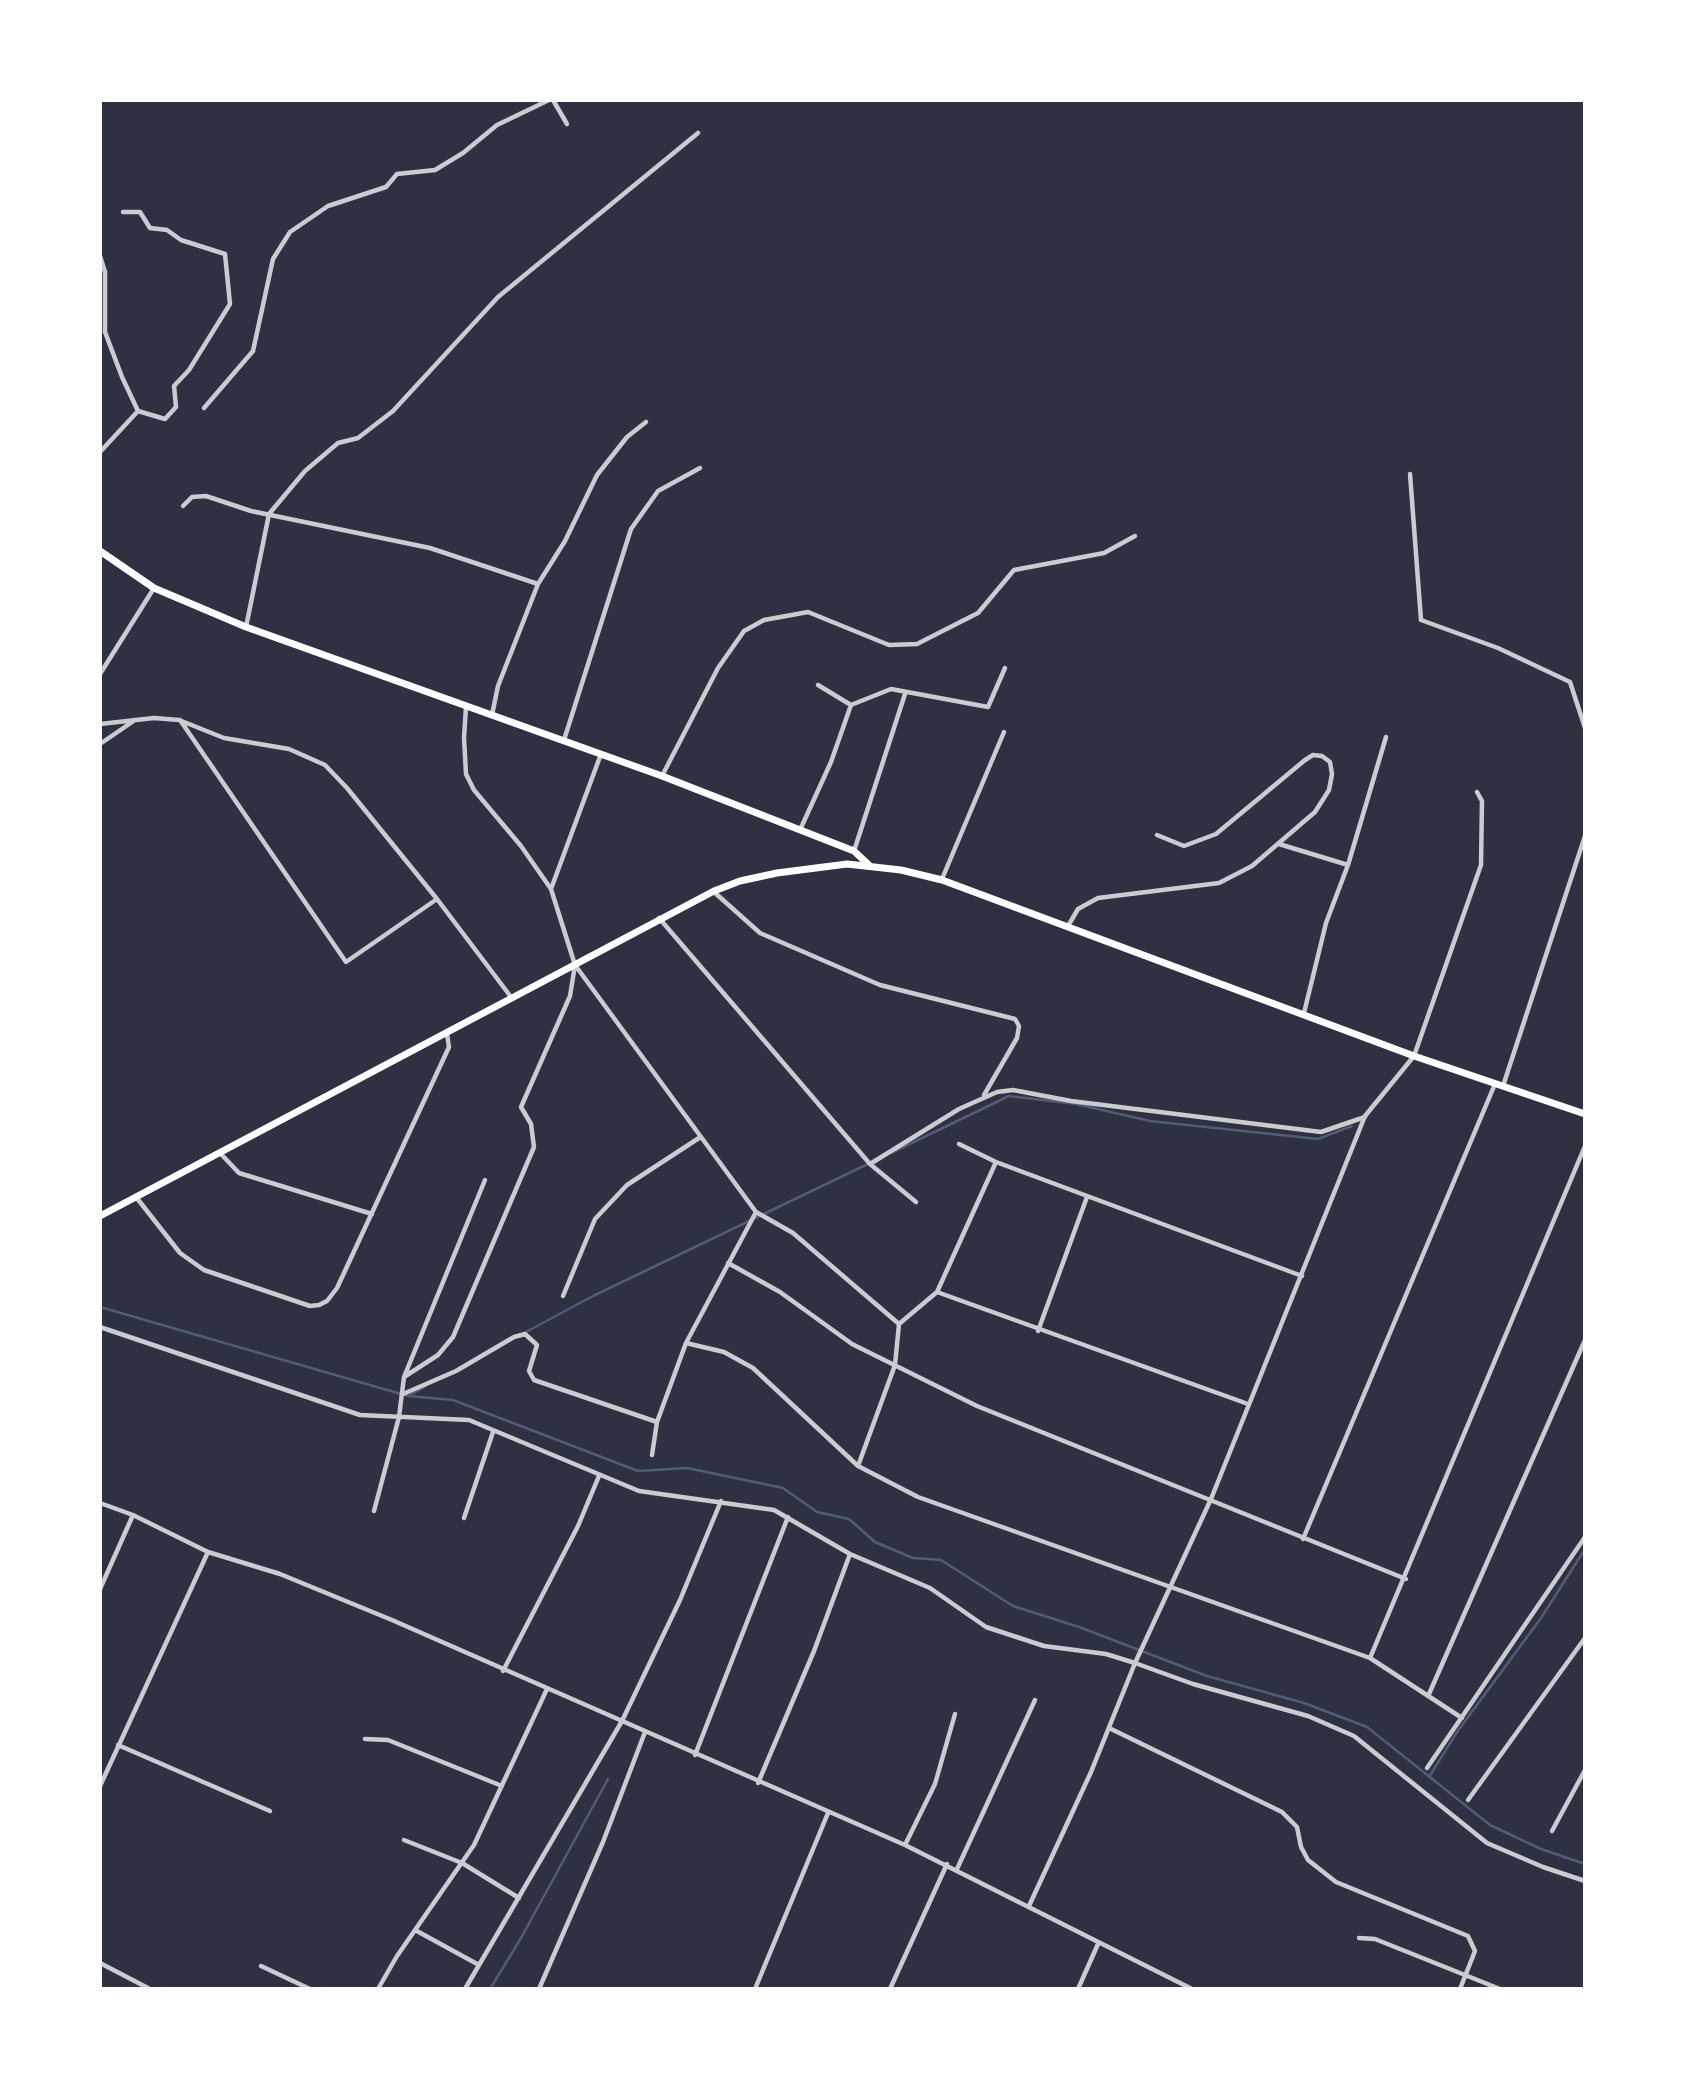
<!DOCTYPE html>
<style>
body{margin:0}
#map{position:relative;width:1685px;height:2089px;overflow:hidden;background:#2d3142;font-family:Cabin,sans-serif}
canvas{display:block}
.frame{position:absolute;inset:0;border:102px solid #fff;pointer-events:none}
</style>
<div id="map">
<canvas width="1685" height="2089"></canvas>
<div class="frame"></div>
</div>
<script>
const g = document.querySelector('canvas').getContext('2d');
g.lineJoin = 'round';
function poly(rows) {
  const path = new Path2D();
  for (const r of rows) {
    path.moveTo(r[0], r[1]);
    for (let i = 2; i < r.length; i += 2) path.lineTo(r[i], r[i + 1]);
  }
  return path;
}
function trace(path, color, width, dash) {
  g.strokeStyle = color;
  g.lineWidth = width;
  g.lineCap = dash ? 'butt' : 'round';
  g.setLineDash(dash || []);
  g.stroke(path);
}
trace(poly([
 [891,1153,1009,1096,1076,1104,1150,1121,1318,1139,1352,1126],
 [100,1307,408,1396,453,1400,638,1471,687,1468,783,1488,817,1512,849,1519,875,1542,913,1558,941,1560,1013,1606,1079,1627,1207,1676,1304,1703,1367,1727,1490,1825,1541,1849,1585,1864],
 [524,1333,593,1296,870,1163],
 [410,1395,426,1386],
 [1429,1777,1457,1732,1541,1618,1585,1549],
 [490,1989,521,1938,608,1779]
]), '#4f5d75', 2.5);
trace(poly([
 [553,100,567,124],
 [100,256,105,272,105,332,122,377,138,411,165,419,176,407,174,386,189,370,230,304,225,254,181,240,167,230,150,228,140,212,123,212],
 [204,408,253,351,273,259,290,232,328,206,386,187,397,174,435,170,463,153,497,125,549,100],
 [100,452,138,411],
 [1410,474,1421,620,1498,648,1570,682,1585,728],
 [183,506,192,497,206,496,251,511,430,548,538,584],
 [246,627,269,514,305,471,338,443,358,438,393,411,498,297,698,133],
 [100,674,154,588],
 [818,685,851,705,891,689,988,707,1005,668],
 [466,707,464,738,466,774,474,790,521,846,551,889,575,965,756,1212,793,1233,899,1324,895,1365,858,1466],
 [492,715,498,686,538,584,565,541,597,475,627,437,646,422],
 [180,720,346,962,437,899],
 [100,724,154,718,179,720,224,738,289,749,325,765,347,788,437,899,511,997],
 [564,740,631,529,658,491,700,468],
 [100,744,135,720],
 [662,776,718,668,744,631,764,620,808,612,889,645,917,644,978,613,1014,570,1104,553,1135,536],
 [1477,792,1482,801,1481,865,1414,1056,1365,1116,1211,1499,1135,1663,1193,1684,1308,1716,1354,1736,1487,1843,1543,1867,1585,1881],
 [800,830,831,762,851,705],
 [1279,844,1348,865],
 [854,851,905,694],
 [942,879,1004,732],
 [551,889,601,754],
 [714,892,760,933,880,985,1015,1019,1019,1026,1017,1038,984,1095],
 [659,918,870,1164,916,1202],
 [1068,926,1078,909,1098,898,1219,883,1252,866,1315,812,1329,790,1332,774,1330,762,1322,756,1313,755,1305,760,1216,834,1184,846,1157,835],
 [1304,1013,1326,923,1348,865,1386,737],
 [1503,1086,1585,836],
 [959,1144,996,1162,1302,1276],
 [220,1153,239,1173,372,1214],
 [870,1164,959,1109,997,1092,1013,1090,1071,1101,1321,1132,1365,1117],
 [136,1197,180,1253,204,1270,310,1306,319,1305,327,1301,337,1288,449,1047,447,1034],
 [728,1263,780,1292,852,1344,977,1406,1406,1579],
 [937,1292,1248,1404],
 [563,1296,595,1219,627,1185,699,1138],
 [899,1324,937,1292,996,1162],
 [100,1327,360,1415,469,1420,639,1491,774,1510,850,1554,930,1588,986,1627,1044,1646,1106,1654,1135,1663,1091,1772,1029,1906],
 [1038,1331,1087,1197],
 [686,1343,724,1352,753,1368,858,1466,918,1497,1370,1658,1462,1718],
 [404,1377,438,1355,453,1337,534,1147,531,1124,521,1107,570,996,575,965],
 [403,1394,456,1371,514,1337,525,1334,537,1345,529,1371,534,1380,657,1422],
 [652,1455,657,1422,686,1343,756,1212],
 [100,1503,133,1515,208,1552,280,1574,392,1620,905,1845,1192,1989],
 [374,1511,399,1417,404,1377,485,1180],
 [464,1518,493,1432],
 [1303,1539,1495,1084],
 [100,1589,133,1515],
 [1370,1658,1585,1146],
 [503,1671,578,1526,599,1476],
 [1429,1694,1585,1340],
 [1109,1728,1282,1812,1297,1827,1301,1847,1308,1860,1336,1882,1468,1936,1475,1951,1460,1989],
 [365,1739,388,1740,502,1786],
 [118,1745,270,1811],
 [695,1755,788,1517],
 [1427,1768,1585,1537],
 [758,1783,814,1651,850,1554],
 [100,1786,208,1552],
 [1468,1800,1585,1638],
 [1552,1831,1585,1770],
 [404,1840,462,1863,519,1898],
 [905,1845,935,1784,955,1714],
 [957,1869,1035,1700],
 [415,1930,479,1965],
 [1359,1938,1375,1939,1500,1989],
 [100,1963,148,1988],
 [261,1966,310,1989],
 [378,1989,397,1956,474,1845,547,1689],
 [465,1989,622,1721,680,1600,721,1501],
 [539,1989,603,1842,645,1732],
 [755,1989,828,1813],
 [890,1989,947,1864],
 [1078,1989,1098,1944]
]), '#caccd0', 4.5);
trace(poly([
 [100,551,154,588,246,627,662,776,854,851,870,866]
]), '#fff', 7);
trace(poly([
 [100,1216,714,891,740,881,777,873,847,864,901,870,942,880,1414,1056,1585,1114]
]), '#fff', 7);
</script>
